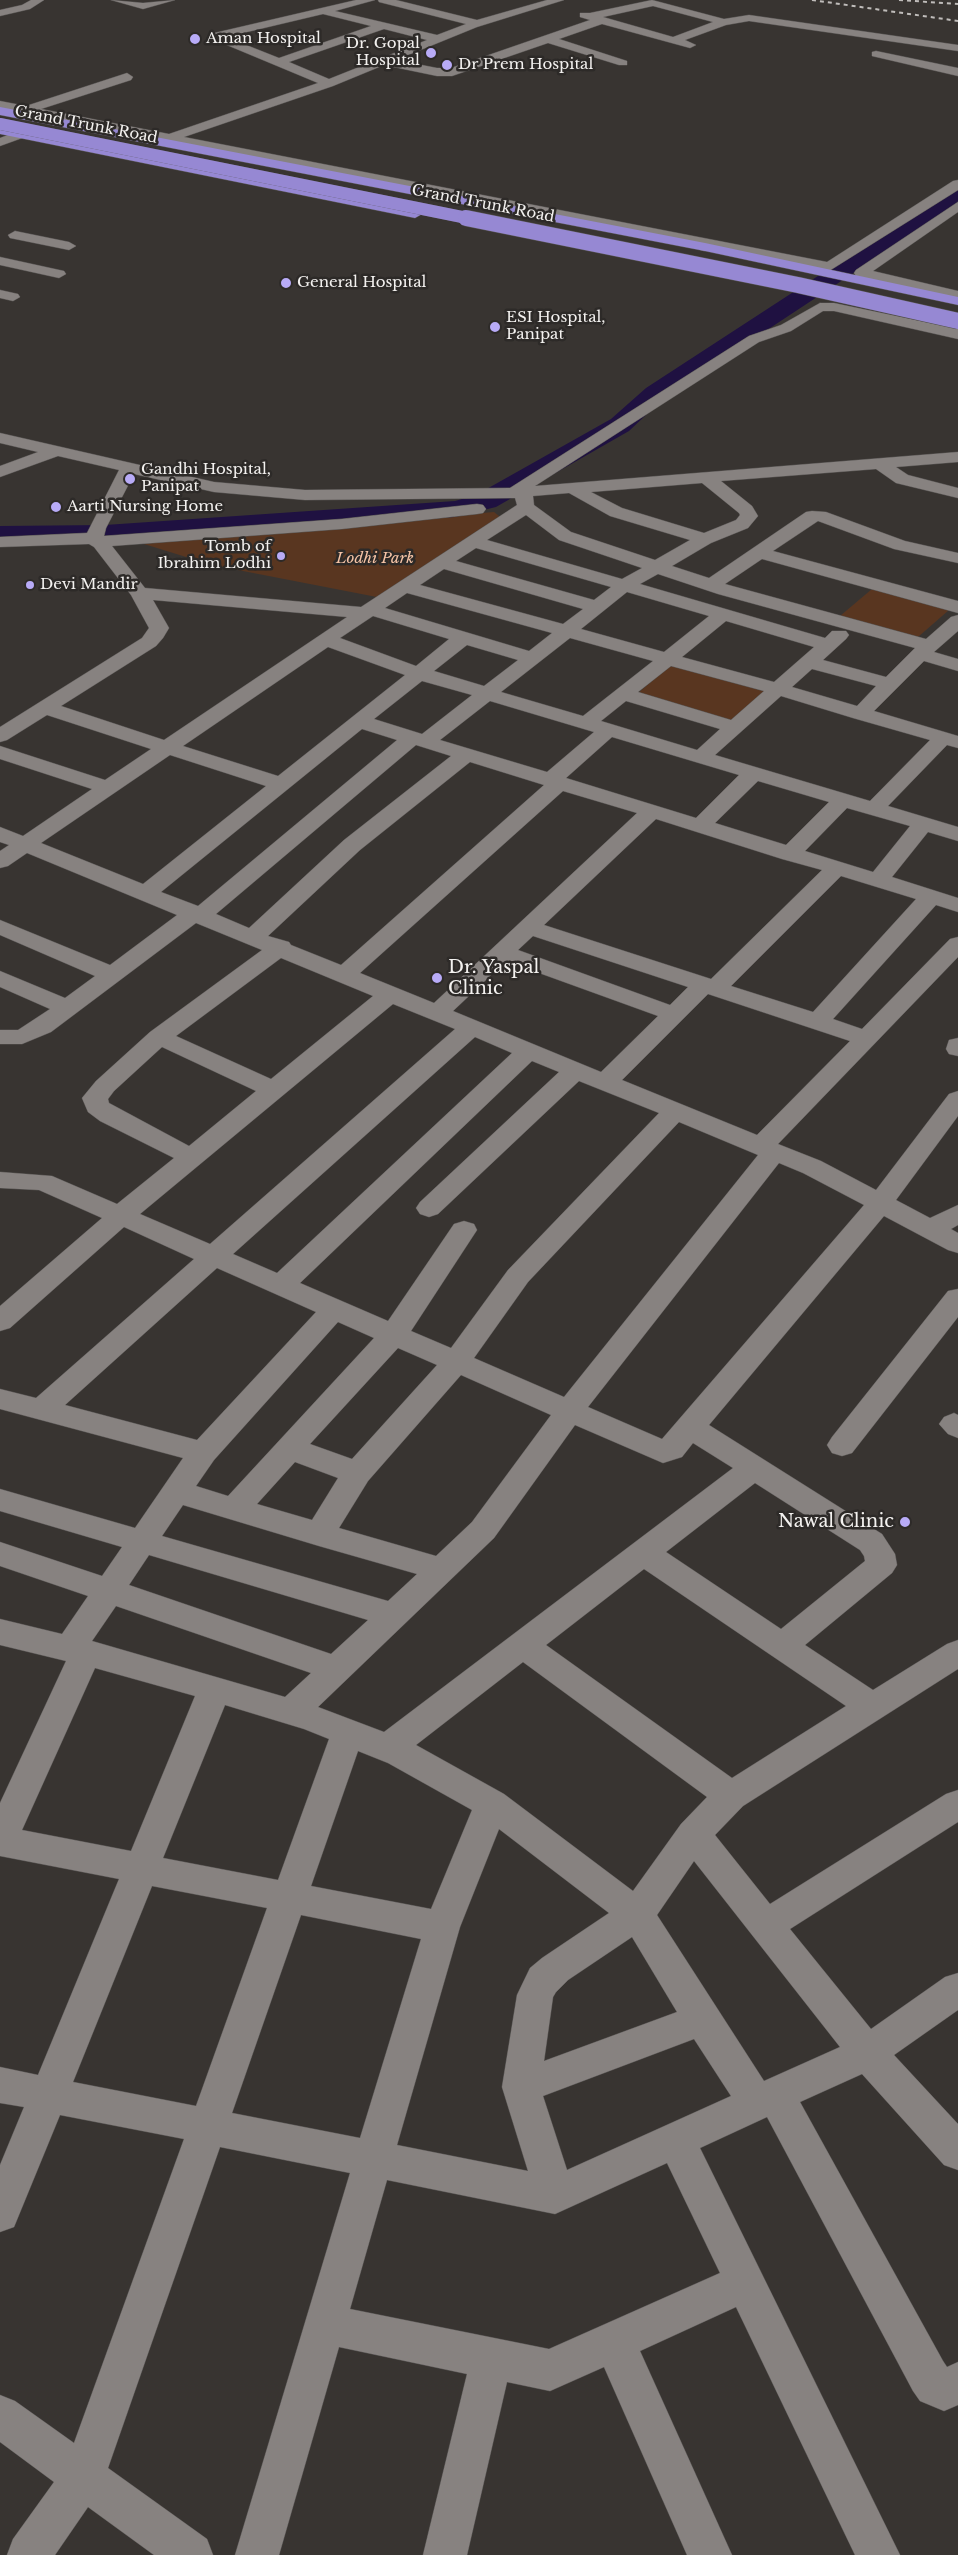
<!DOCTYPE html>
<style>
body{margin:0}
canvas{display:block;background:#383431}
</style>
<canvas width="958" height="2555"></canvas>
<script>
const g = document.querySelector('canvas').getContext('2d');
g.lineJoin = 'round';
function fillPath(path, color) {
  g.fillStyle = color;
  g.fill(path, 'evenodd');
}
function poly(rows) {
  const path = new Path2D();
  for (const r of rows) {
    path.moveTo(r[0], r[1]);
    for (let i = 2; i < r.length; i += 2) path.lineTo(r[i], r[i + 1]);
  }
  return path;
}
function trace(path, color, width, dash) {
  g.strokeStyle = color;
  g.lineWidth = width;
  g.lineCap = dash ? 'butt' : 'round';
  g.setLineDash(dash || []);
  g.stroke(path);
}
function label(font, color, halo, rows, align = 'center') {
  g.font = font + ' "Libre Baskerville",serif';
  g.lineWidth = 5;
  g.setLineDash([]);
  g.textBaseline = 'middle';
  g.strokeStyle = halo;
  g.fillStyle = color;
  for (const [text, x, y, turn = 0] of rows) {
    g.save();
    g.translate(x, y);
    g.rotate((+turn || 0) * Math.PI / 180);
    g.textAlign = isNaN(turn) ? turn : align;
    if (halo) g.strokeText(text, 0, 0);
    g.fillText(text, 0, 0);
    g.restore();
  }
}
fillPath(poly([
 [494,512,504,520,382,598,212,565,144,544,146,541],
 [872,589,949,610,918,637,840,616],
 [670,665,765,691,733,721,637,694]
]), '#593620');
fillPath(poly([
 [958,189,958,204,664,398,629,431,496,507,455,517,105,541,0,542,0,526,105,525,455,501,476,495,611,419,646,388,950,190,958,189]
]), '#1f1141');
const minor = poly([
 [31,0,44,0,30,9,0,16,0,10,22,5,31,0],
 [111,0,143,3,175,0,143,9,111,0],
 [356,0,375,0,335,11,437,35,466,24,379,2,378,0,396,0,477,20,547,0,564,0,477,27,396,60,437,68,451,68,590,20,580,17,580,13,590,13,652,0,724,19,749,15,958,45,958,51,749,21,726,25,685,40,696,45,690,48,602,24,559,39,627,61,627,65,619,65,548,43,452,76,437,76,384,65,333,86,184,137,827,262,953,181,958,180,958,190,829,271,714,248,705,251,700,250,700,245,0,109,0,101,26,106,127,73,133,77,131,80,41,109,169,134,318,83,210,38,210,34,356,0],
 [653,6,713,22,673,37,603,17,653,6],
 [323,14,371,26,279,58,226,37,323,14],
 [384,29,427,40,329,79,289,62,384,29],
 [876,51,958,68,958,76,872,56,872,52,876,51],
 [21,130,25,131,27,134,25,137,0,146,0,138,21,130],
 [958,202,958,212,873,271,958,291,958,299,856,276,854,273,856,270,958,202],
 [15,231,69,242,76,246,69,250,10,238,8,235,15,231],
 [0,257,64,271,66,274,59,278,0,265,0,257],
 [0,290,18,294,20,297,13,301,0,298,0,290],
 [820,303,834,303,958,329,958,339,834,311,823,311,791,331,759,342,535,486,958,452,958,462,896,467,908,475,958,488,958,498,896,483,876,469,721,481,752,506,758,516,748,528,711,543,672,566,709,578,806,512,812,511,826,512,905,541,958,553,958,563,894,549,818,521,773,551,958,601,958,613,762,559,725,584,926,639,951,617,958,615,958,631,934,652,958,659,958,671,924,661,874,711,958,736,958,748,947,745,888,806,958,827,958,841,928,832,892,877,958,898,958,912,936,905,833,1019,862,1029,950,939,958,937,958,957,778,1144,821,1161,876,1190,949,1094,958,1091,958,1116,896,1200,930,1218,958,1205,958,1225,951,1229,958,1233,958,1253,948,1250,884,1216,709,1425,882,1534,895,1554,897,1565,892,1573,805,1645,873,1690,947,1644,958,1640,958,1669,743,1806,715,1835,770,1904,946,1794,958,1790,958,1822,790,1929,871,2029,945,1977,958,1973,958,2010,894,2055,958,2124,958,2170,944,2165,862,2074,800,2102,943,2361,947,2367,958,2362,958,2405,944,2411,920,2401,913,2391,767,2117,700,2148,900,2555,855,2555,736,2307,640,2351,732,2555,687,2555,604,2367,550,2391,507,2382,467,2555,423,2555,467,2374,339,2347,279,2555,235,2555,350,2173,220,2147,108,2468,207,2539,213,2555,154,2555,88,2507,55,2555,7,2555,13,2539,54,2482,0,2442,0,2395,15,2401,74,2443,184,2139,60,2115,14,2227,0,2232,0,2165,24,2107,0,2103,0,2067,38,2075,119,1879,0,1856,0,1803,66,1661,0,1645,0,1619,62,1634,88,1596,0,1566,0,1542,102,1576,122,1547,0,1511,0,1489,135,1528,183,1458,0,1409,0,1389,36,1398,194,1259,124,1227,10,1328,0,1331,0,1306,102,1218,39,1190,0,1188,0,1172,52,1176,117,1204,174,1158,100,1121,88,1112,82,1098,96,1081,150,1032,262,950,196,923,51,1032,22,1044,0,1044,0,1030,18,1030,50,1009,0,987,0,971,65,998,95,976,0,935,0,920,110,965,177,915,27,853,8,866,0,868,0,851,9,845,0,842,0,827,23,836,92,789,0,759,0,746,105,780,151,749,47,715,7,740,0,742,0,727,142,638,149,628,131,595,94,547,89,544,0,547,0,537,87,533,119,470,58,456,0,477,0,466,38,452,0,443,0,433,214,482,305,490,510,488,749,336,781,325,820,303],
 [134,474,214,492,305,500,515,498,517,505,361,607,145,588,112,546,342,529,477,514,483,513,486,509,483,505,477,504,342,519,104,536,106,528,134,474],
 [702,483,739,513,740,515,736,520,704,533,622,508,591,492,702,483],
 [569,493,610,516,690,540,655,560,571,532,534,505,533,496,569,493],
 [526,515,559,540,642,568,622,579,487,540,526,515],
 [476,548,611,587,594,600,456,561,476,548],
 [444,569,583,609,563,624,420,585,444,569],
 [658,574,718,594,915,648,886,677,823,660,846,639,849,635,846,631,832,631,825,638,640,584,658,574],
 [627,592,709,616,664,652,581,629,627,592],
 [407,593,552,633,529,651,385,608,407,593],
 [153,600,347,617,164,740,61,706,156,646,163,638,169,628,153,600],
 [373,616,449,639,416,666,340,638,373,616],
 [726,621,814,647,774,682,682,657,726,621],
 [570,638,653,661,583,716,501,692,570,638],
 [467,645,518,660,484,686,434,671,467,645],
 [328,647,405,675,278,776,183,746,328,647],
 [671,666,764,691,731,720,638,692,671,666],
 [812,669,876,686,857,706,792,687,812,669],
 [422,681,472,695,422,734,374,719,422,681],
 [781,696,853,718,930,740,870,801,715,755,781,696],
 [490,701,594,732,547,772,440,740,490,701],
 [626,701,720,729,697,750,601,721,626,701],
 [362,729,397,740,198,906,161,892,362,729],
 [612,737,739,775,696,818,566,778,612,737],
 [416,745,451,756,344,840,249,928,216,914,416,745],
 [170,755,266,786,143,884,41,843,170,755],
 [470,762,544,785,341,965,291,945,289,942,268,936,360,850,470,762],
 [758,781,829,802,786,845,715,823,758,781],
 [563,791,637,813,434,1003,360,973,563,791],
 [847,808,910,826,873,872,805,851,847,808],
 [656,819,782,859,822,870,711,979,544,925,656,819],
 [841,876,916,899,813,1012,731,986,841,876],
 [533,936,688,987,670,1005,518,950,533,936],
 [281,958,373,996,271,1079,176,1036,281,958],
 [506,961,658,1016,601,1072,453,1011,506,961],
 [708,994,850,1041,757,1135,622,1080,708,994],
 [393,1004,455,1029,210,1244,140,1214,393,1004],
 [475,1037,512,1053,277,1273,233,1254,475,1037],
 [162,1047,256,1091,189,1146,109,1103,108,1099,114,1091,162,1047],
 [532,1061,559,1072,420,1202,416,1208,420,1214,429,1217,438,1214,579,1081,659,1113,508,1270,451,1348,411,1331,477,1230,474,1224,464,1221,454,1224,388,1321,300,1283,532,1061],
 [679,1122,758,1155,564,1397,474,1358,528,1282,679,1122],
 [779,1163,803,1173,864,1205,662,1439,588,1407,779,1163],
 [217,1268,316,1312,197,1440,65,1405,217,1268],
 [338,1322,374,1338,228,1496,196,1486,214,1460,338,1322],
 [398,1348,437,1365,352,1459,310,1444,398,1348],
 [461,1375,551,1415,472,1522,436,1556,339,1528,368,1481,461,1375],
 [575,1425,663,1463,682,1457,693,1443,733,1468,384,1732,318,1707,494,1538,575,1425],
 [295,1462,338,1478,312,1520,257,1504,295,1462],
 [755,1483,860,1550,864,1556,865,1561,781,1629,666,1552,755,1483],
 [183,1505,319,1546,417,1574,388,1601,162,1536,183,1505],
 [149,1555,368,1620,331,1654,129,1585,149,1555],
 [644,1569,846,1706,732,1778,546,1645,644,1569],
 [116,1606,311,1673,285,1697,92,1641,116,1606],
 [523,1662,707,1797,681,1824,633,1891,504,1794,416,1745,523,1662],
 [95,1668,195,1696,131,1851,22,1830,95,1668],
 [225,1705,304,1729,329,1739,278,1880,163,1858,225,1705],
 [358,1751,388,1763,472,1810,431,1909,311,1886,358,1751],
 [499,1829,609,1913,542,1958,530,1968,517,1995,502,2087,528,2171,397,2145,460,1927,499,1829],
 [694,1861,840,2047,764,2081,657,1915,694,1861],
 [152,1886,267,1908,196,2106,73,2082,152,1886],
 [301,1915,421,1939,360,2138,232,2113,301,1915],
 [632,1937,677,2012,544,2061,553,1997,556,1992,568,1980,632,1937],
 [694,2039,731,2096,567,2170,543,2096,694,2039],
 [667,2163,720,2273,549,2349,350,2309,387,2180,555,2214,667,2163],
 [958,1038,958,1056,949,1054,946,1049,949,1040,958,1038],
 [958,1289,958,1317,852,1453,842,1456,832,1453,827,1445,832,1437,948,1291,958,1289],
 [954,1413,958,1415,958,1438,948,1434,939,1424,944,1417,954,1413]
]);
const highway = poly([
 [0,107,705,243,958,297,958,305,705,251,0,115,0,107],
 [0,126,415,210,422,214,415,218,0,134,0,126]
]);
trace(minor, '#565351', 1);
trace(highway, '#565351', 1);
fillPath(minor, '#878280');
fillPath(highway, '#9688d3');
trace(poly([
 [812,0,958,21],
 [899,0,958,4]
]), '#c0bdbb', 2, [4, 4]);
const highwayBridgeFar1 = poly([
 [0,124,472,219]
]);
const highwayBridge = poly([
 [466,218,798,285,958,321]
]);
trace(highwayBridgeFar1, '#565351', 12, []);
trace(highwayBridge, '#565351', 17, []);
trace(highwayBridgeFar1, '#9688d3', 12);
trace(highwayBridge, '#9688d3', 16);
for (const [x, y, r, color] of [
 [195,39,6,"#b8abf7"],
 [431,53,6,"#b8abf7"],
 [447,65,6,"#b8abf7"],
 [286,283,6,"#b8abf7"],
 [495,327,6,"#b8abf7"],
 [130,479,6,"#b8abf7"],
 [56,507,6,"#b8abf7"],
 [281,556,5,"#b8abf7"],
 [30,585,5,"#b8abf7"],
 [437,978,6,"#b8abf7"],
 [905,1522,6,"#b8abf7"]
]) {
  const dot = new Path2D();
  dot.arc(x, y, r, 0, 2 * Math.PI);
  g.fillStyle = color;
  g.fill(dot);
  trace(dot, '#2d2a28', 2);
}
label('15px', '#f3f1ef', '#2d2a28', [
 ["Aman Hospital",206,39],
 ["Dr. Gopal",420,44,"right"],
 ["Hospital",420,61,"right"],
 ["Dr Prem Hospital",458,65],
 ["General Hospital",297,283],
 ["ESI Hospital,",506,318],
 ["Panipat",506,335],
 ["Gandhi Hospital,",141,470],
 ["Panipat",141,487],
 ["Aarti Nursing Home",67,507],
 ["Tomb of",271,547,"right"],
 ["Ibrahim Lodhi",271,564,"right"],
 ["Devi Mandir",40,585]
], 'left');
label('15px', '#f3f1ef', '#2d2a28', [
 ["Grand Trunk Road",86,125,11],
 ["Grand Trunk Road",483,204,11]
]);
label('italic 15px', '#f6c4a6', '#2d2a28', [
 ["Lodhi Park",375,559]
]);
label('18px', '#f3f1ef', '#2d2a28', [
 ["Dr. Yaspal",448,968],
 ["Clinic",448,989],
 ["Nawal Clinic",894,1522,"right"]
], 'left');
</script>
